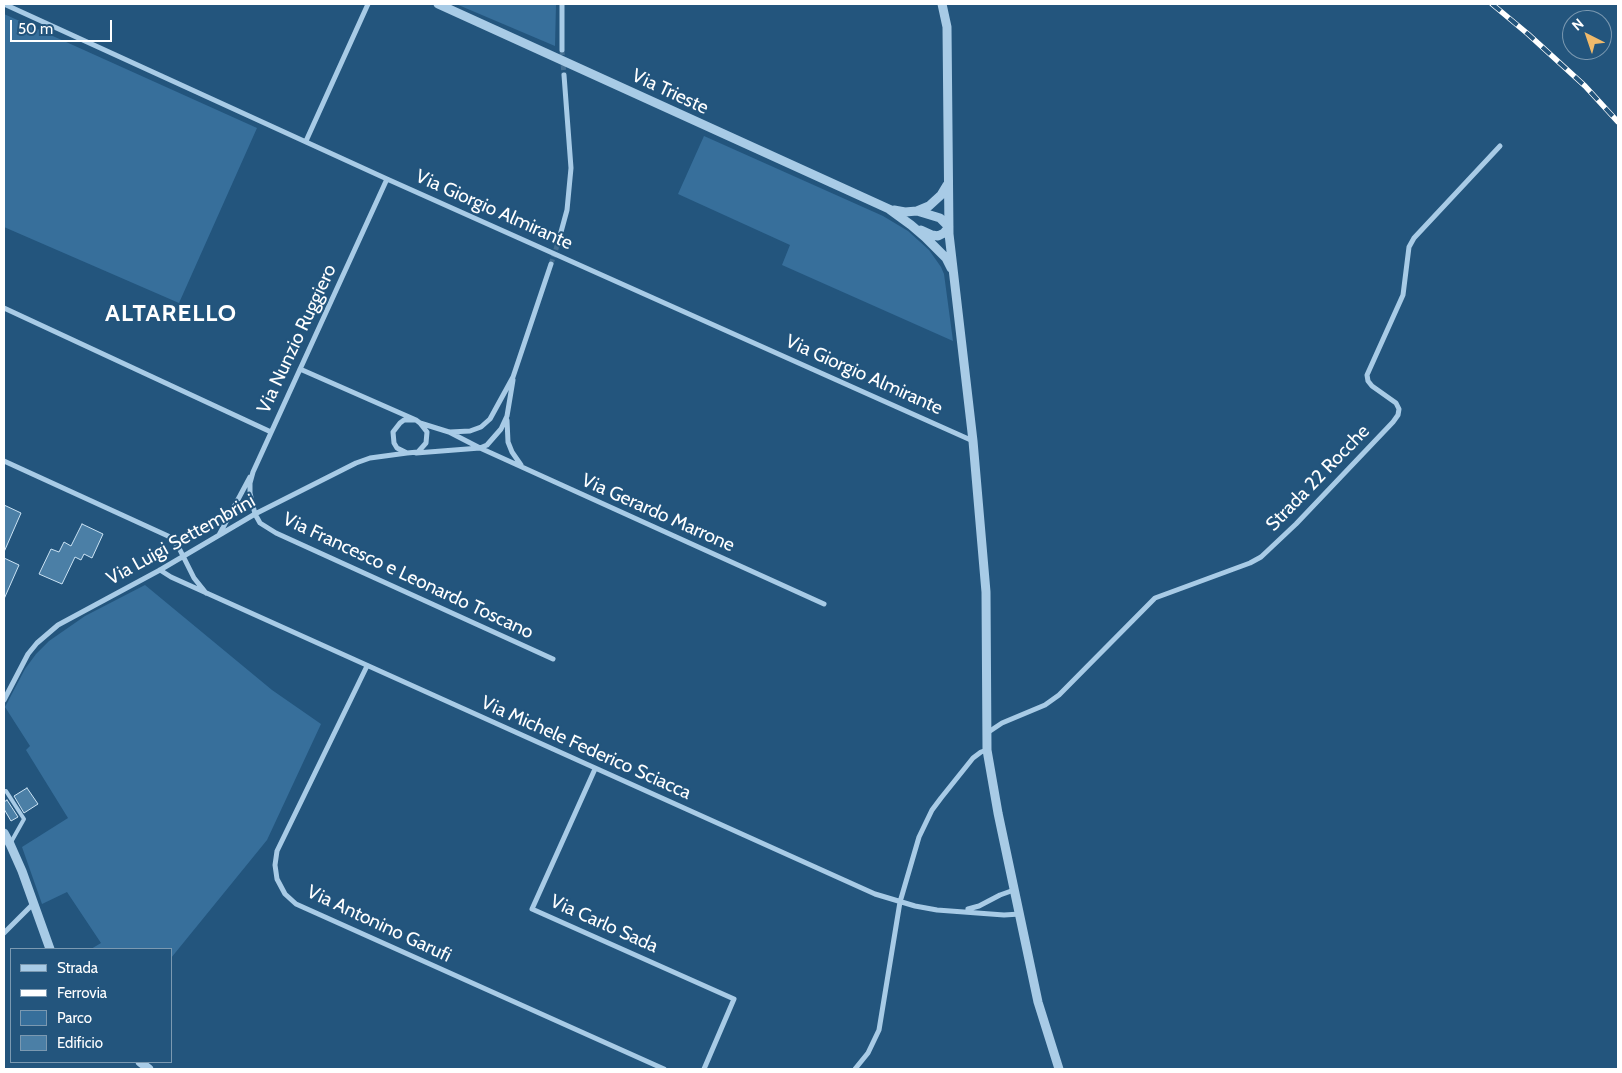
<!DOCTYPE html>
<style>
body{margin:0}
#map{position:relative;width:1622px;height:1073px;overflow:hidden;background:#23557d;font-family:Cabin,sans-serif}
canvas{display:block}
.frame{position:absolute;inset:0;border:5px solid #fff;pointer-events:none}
.legend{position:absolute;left:10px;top:948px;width:162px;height:115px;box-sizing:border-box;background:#23557d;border:1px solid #7b99b1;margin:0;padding:6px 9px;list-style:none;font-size:15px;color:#fff}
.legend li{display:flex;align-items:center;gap:10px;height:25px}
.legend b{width:25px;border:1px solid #7b99b1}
.north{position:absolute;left:1562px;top:10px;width:50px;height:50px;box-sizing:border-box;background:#23557d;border:1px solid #7b99b1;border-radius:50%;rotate:319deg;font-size:14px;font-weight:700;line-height:20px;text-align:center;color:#fff}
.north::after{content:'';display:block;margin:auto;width:18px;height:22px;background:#f0ba6b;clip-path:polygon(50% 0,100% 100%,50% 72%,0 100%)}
.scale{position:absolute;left:10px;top:20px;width:102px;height:22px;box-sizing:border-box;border:2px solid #fff;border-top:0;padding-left:6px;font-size:15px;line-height:18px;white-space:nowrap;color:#fff;-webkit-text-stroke:4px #23557d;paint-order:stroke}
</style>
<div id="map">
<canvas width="1622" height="1073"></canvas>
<div class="frame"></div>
<ul class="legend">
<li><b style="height:6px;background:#a8cbe6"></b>Strada</li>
<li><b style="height:6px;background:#fff"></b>Ferrovia</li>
<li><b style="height:14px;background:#376f9b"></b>Parco</li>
<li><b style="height:14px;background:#4b7fa6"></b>Edificio</li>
</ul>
<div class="north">N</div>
<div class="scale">50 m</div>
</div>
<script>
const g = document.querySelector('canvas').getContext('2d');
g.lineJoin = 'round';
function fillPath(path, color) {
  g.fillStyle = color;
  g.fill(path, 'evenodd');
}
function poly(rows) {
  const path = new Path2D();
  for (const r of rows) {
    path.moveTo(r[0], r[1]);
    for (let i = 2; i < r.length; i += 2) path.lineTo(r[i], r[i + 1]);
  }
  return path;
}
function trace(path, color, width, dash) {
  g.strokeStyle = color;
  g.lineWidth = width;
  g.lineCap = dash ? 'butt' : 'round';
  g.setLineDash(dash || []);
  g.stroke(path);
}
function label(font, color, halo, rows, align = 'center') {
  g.font = font + ' Cabin,sans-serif';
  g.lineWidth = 4;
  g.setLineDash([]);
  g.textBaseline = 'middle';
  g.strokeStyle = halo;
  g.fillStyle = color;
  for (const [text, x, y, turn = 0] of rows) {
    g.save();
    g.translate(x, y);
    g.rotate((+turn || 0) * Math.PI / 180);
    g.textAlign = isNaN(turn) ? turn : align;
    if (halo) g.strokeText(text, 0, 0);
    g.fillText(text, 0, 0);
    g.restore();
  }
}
fillPath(poly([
 [456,4,556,4,555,46],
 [4,14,257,128,179,303,4,227],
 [704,136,883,216,908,231,929,250,941,267,944,274,953,341,782,265,790,245,678,194],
 [145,585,272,690,321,724,267,840,171,958,171,949,91,949,101,943,67,892,42,904,22,847,68,818,26,750,30,746,5,707,25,669,36,654,49,641,85,616]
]), '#376f9b');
const building = poly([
 [4,505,21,513,4,552,4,505],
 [82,524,103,534,92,558,84,554,81,560,75,557,62,584,39,574,51,549,59,552,64,542,71,546,82,524],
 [4,558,19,565,4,599,4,558],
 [27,788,38,804,24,813,14,796,27,788],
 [7,800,18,817,11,821,4,809,4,802,7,800]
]);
fillPath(building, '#4b7fa6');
trace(building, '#cbe3f4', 1);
trace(poly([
 [562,50,564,75],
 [551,264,558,243]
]), '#446e90', 5, [5, 2.5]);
trace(poly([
 [4,791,6,791,24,819,10,844]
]), '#a8cbe6', 4);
trace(poly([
 [4,4,387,179,973,441],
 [562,50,562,4],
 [306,141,368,4],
 [387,179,253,472,250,483,250,493,255,514,260,523,276,533,553,659],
 [558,243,567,210,571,168,564,75],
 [4,308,271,432],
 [300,369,416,420,420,423,427,432,426,443,418,452,407,453,397,448,394,443,393,432,400,423,404,420,416,420],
 [507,420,508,442,512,452,521,465],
 [420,423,449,432,480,448,824,604],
 [450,432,470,431,481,427,490,419,513,377,551,264],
 [416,453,480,448,487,445,501,429,507,416,513,380],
 [4,461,168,536,178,546,194,578,206,593],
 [219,535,250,477],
 [160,570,171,577,875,894,915,906,937,910,1004,915,1020,914],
 [367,666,277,851,275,865,277,879,285,894,296,904,664,1069],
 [4,700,28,654,37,643,58,625,160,570,255,514,356,463,370,458,407,453],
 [987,733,1002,723,1045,705,1059,695,1155,598,1250,563,1261,557,1296,524,1393,422,1398,415,1399,409,1396,403,1372,386,1368,381,1367,375,1403,295,1409,247,1414,238,1500,146],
 [595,769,532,909,734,999,704,1069],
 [968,909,979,906,1000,895,1014,890],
 [4,933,33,904],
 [855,1069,868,1053,879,1030,900,902,919,837,932,810,941,798,973,758,981,752,987,750]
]), '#a8cbe6', 5);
trace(poly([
 [438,4,889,209,911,225,925,237,946,258,951,268],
 [942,4,947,27,949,234,973,441,986,592,987,750,998,813,1038,1002,1059,1069],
 [894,210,905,212,917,211,929,206,941,195,947,185],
 [917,211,940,218,949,227],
 [921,230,932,235,938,236,944,233,949,227],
 [4,833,10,844,22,871,50,949],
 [140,1062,149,1069]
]), '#a8cbe6', 9);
const rail = poly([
 [1492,4,1528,34,1585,86,1618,122]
]);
trace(rail, '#fff', 5.5);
trace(rail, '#23557d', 4, [11]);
label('19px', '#fff', '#23557d', [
 ["Via Trieste",670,92,25],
 ["Via Giorgio Almirante",494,210,24],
 ["Via Nunzio Ruggiero",297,339,-65],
 ["Via Giorgio Almirante",864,375,24],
 ["Strada 22 Rocche",1318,478,-46],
 ["Via Gerardo Marrone",658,513,24],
 ["Via Luigi Settembrini",181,540,-29],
 ["Via Francesco e Leonardo Toscano",408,576,25],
 ["Via Michele Federico Sciacca",586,748,24],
 ["Via Antonino Garufi",379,924,25],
 ["Via Carlo Sada",604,924,24]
]);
g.letterSpacing = '1px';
label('bold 24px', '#fff', '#23557d', [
 ["ALTARELLO",171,314]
]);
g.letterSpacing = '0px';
</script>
